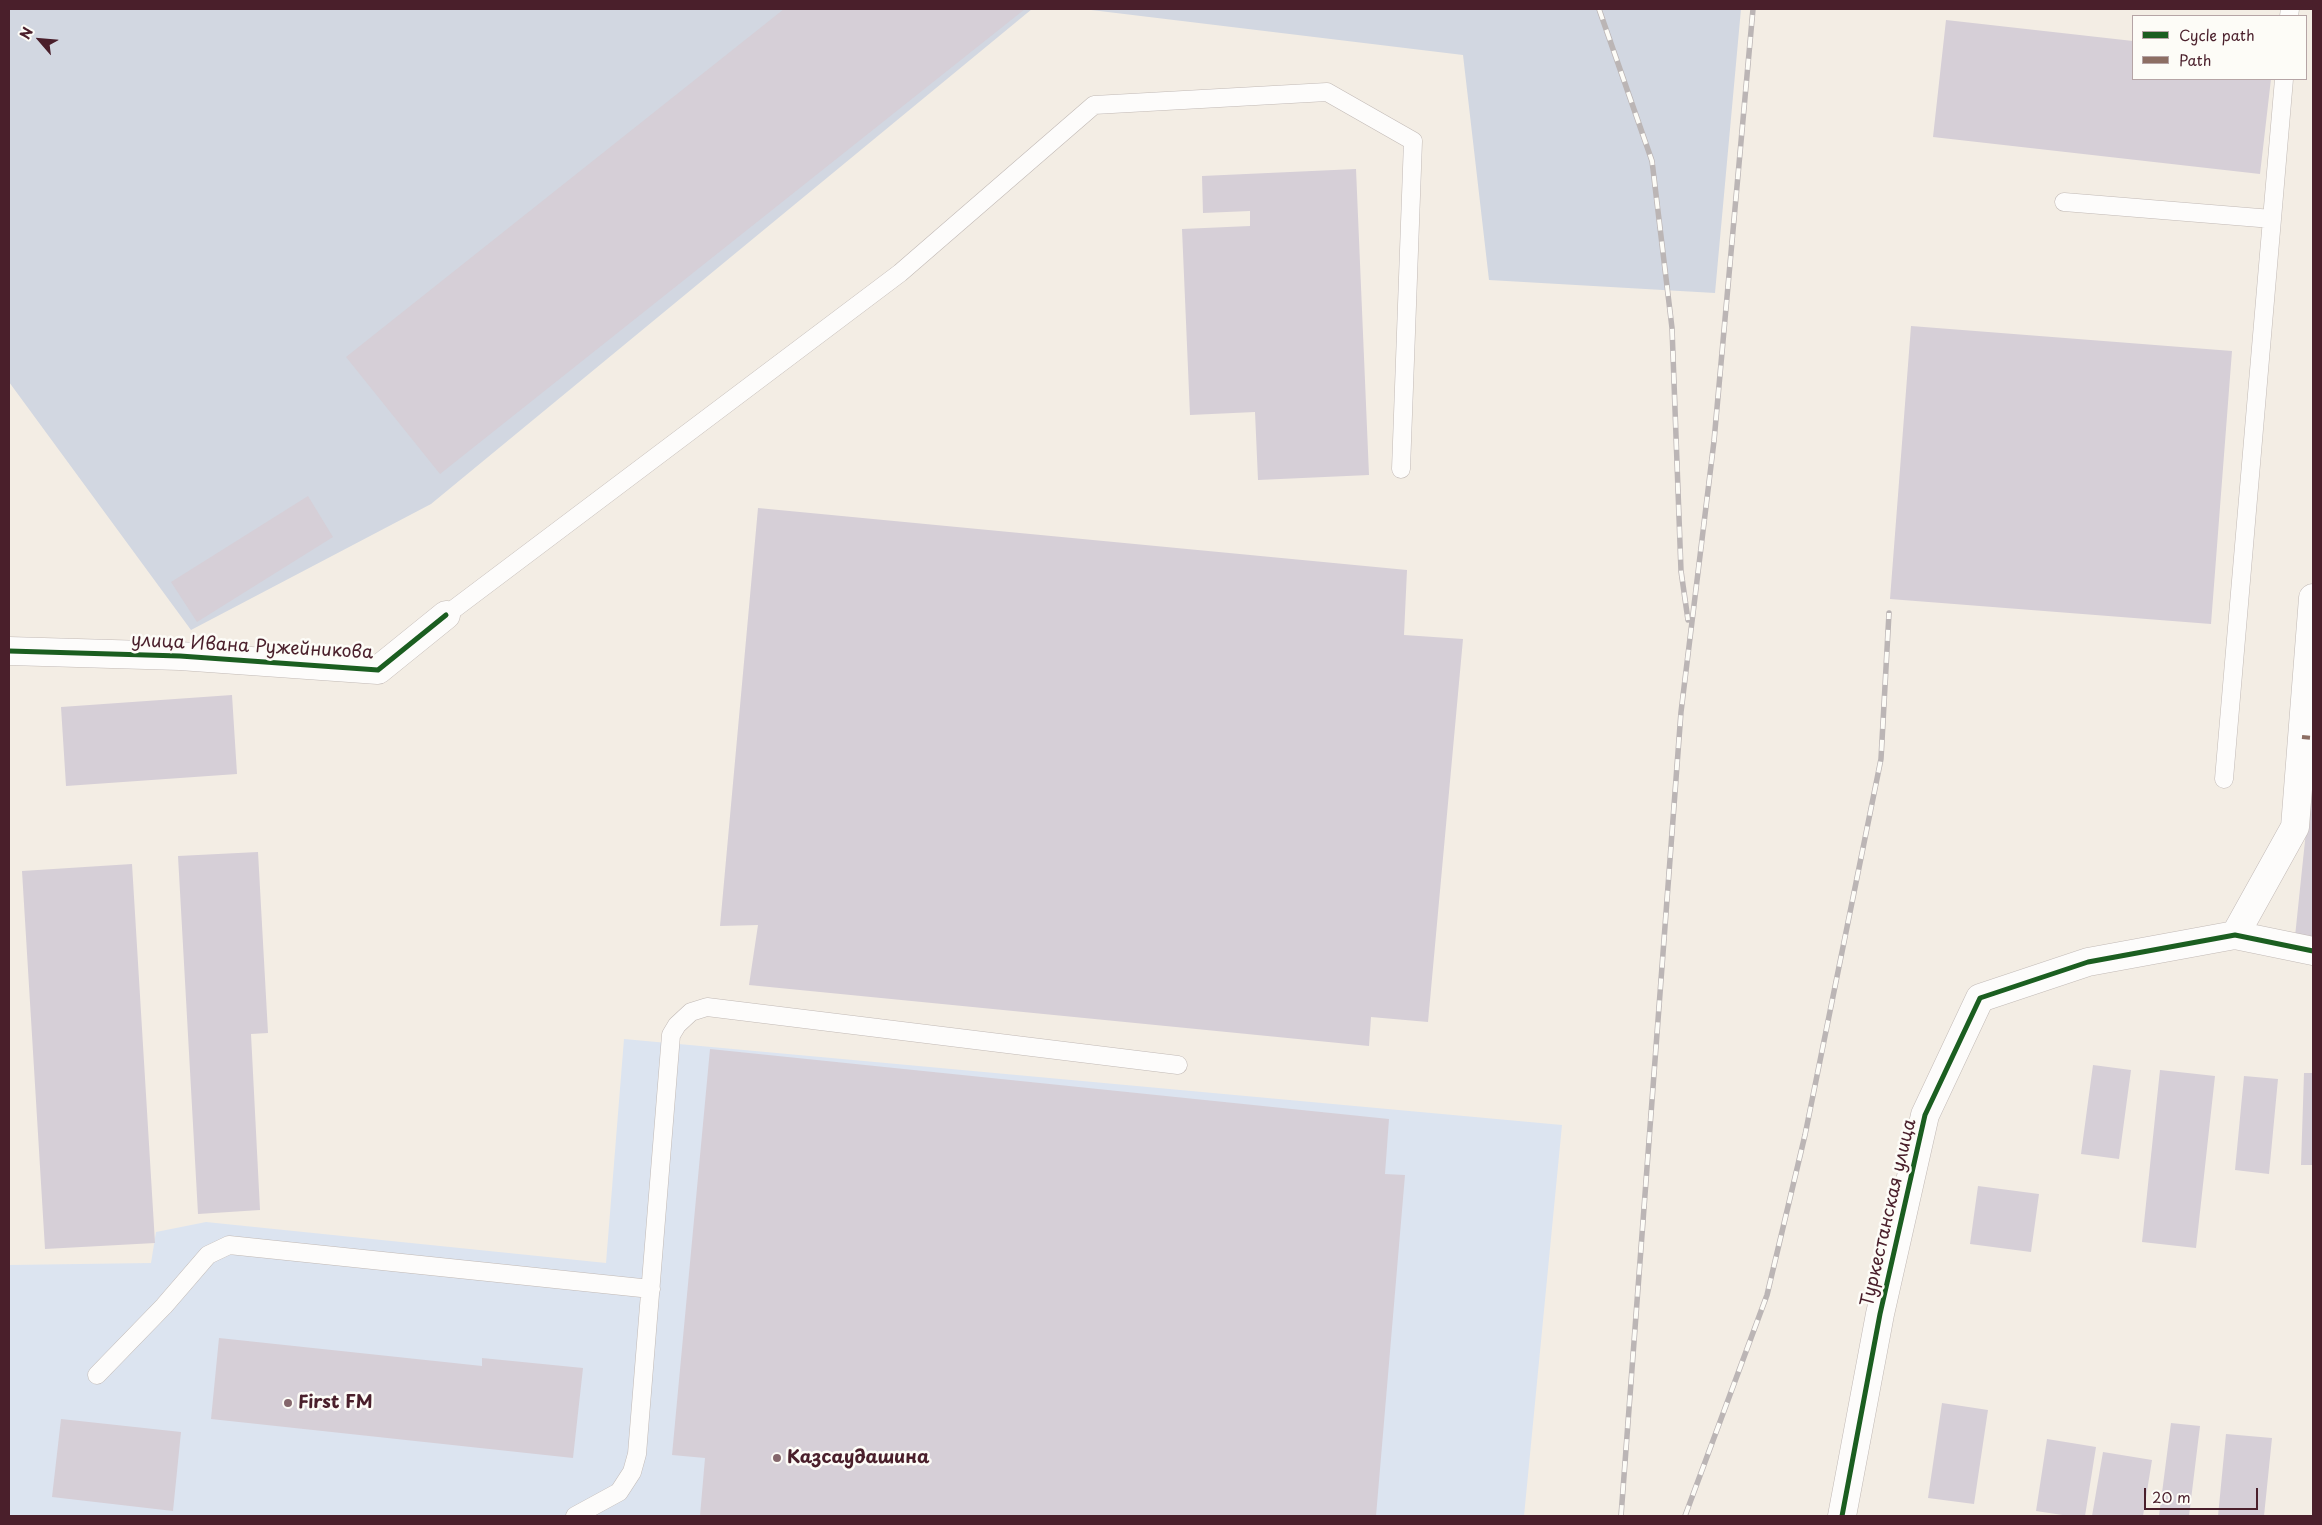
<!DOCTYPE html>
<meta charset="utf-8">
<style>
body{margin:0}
#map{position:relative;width:2322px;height:1525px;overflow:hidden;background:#f3ede4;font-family:"Playpen Sans",sans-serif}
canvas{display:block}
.frame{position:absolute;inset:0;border:10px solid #4a1f2b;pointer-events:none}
.legend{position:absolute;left:2132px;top:15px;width:175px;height:65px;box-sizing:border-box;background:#fdfcf7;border:1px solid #b5a4a5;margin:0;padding:6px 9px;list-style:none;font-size:15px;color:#4a1f2b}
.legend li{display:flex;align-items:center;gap:10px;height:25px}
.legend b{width:25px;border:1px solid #b5a4a5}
.north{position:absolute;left:15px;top:15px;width:50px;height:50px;-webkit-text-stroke:4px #fdfcf7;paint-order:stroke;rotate:297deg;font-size:14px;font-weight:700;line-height:20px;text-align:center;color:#4a1f2b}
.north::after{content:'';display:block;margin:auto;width:18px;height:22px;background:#4a1f2b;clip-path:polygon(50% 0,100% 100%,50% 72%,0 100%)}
.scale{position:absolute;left:2144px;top:1488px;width:114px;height:22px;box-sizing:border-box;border:2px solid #4a1f2b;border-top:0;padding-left:6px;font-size:15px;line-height:18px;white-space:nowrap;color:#4a1f2b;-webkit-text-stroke:4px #fdfcf7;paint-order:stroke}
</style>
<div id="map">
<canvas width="2322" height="1525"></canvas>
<div class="frame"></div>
<ul class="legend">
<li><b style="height:6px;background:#1b5e20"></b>Cycle path</li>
<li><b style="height:6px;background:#8d6e63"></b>Path</li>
</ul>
<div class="north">N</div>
<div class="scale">20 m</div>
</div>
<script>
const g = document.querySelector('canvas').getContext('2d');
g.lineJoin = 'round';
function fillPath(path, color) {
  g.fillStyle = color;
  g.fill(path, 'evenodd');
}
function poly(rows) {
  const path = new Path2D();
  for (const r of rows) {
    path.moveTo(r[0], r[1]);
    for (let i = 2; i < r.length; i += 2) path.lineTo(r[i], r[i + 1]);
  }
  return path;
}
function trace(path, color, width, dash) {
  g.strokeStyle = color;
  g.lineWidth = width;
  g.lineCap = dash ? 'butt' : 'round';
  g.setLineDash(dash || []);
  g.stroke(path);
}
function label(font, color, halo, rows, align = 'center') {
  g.font = font + ' "Playpen Sans",sans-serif';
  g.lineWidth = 5;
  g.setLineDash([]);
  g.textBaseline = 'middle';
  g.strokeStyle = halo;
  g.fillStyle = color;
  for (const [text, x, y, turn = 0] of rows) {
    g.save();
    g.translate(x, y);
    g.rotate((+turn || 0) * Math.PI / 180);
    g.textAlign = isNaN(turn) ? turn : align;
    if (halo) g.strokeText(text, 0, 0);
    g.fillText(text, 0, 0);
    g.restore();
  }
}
fillPath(poly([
 [624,1039,1562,1125,1524,1516,9,1516,9,1265,151,1263,156,1232,206,1222,606,1263]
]), '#dce4f0');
fillPath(poly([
 [9,9,1032,9,431,504,191,630,9,382],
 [1083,9,1741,9,1715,293,1489,280,1463,55]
]), '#d2d7e1');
fillPath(poly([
 [784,9,1025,9,440,474,346,357],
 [1946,20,2133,41,2133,79,2271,79,2260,174,1933,137],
 [1356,169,1369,475,1258,480,1255,412,1190,415,1182,229,1250,226,1250,211,1203,213,1202,176],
 [1911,326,2232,351,2211,624,1890,599],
 [308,496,333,537,197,622,171,582],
 [758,508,1407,570,1404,635,1463,639,1428,1022,1371,1017,1369,1046,749,985,758,925,720,926],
 [232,695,237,774,66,786,61,707],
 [2312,774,2313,774,2313,947,2294,946],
 [258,852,268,1033,251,1034,260,1210,198,1214,178,856],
 [132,864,155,1243,45,1249,22,871],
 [710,1049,1389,1119,1385,1174,1405,1175,1376,1516,700,1516,705,1458,672,1455],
 [2093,1065,2131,1070,2119,1159,2081,1154],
 [2160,1070,2215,1076,2196,1248,2142,1242],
 [2304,1073,2313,1073,2313,1165,2301,1165],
 [2244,1076,2278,1079,2269,1174,2235,1170],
 [1978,1186,2039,1194,2031,1252,1970,1244],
 [219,1338,482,1366,482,1358,583,1368,573,1458,211,1419],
 [1942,1403,1988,1410,1974,1504,1928,1498],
 [61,1419,181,1432,173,1511,52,1497],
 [2171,1423,2200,1426,2189,1516,2159,1516],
 [2226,1434,2272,1438,2264,1516,2218,1516],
 [2047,1439,2096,1447,2085,1516,2069,1516,2036,1511],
 [2103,1452,2152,1460,2143,1516,2092,1516]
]), '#d6cfd7');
const service = poly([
 [2289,16,2290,9],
 [2064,202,2272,219],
 [446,615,900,273,1094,105,1327,92,1413,141,1401,469],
 [2224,779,2284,79],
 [97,1375,164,1306,208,1255,229,1245,651,1289],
 [575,1516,619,1492,632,1472,637,1454,671,1035,677,1025,691,1012,707,1007,1178,1065]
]);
const minor = poly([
 [9,651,180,656,378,670,446,615],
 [2235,935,2295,827,2313,598],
 [1842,1516,1880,1314,1925,1115,1980,998,2088,962,2235,935,2313,951]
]);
trace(service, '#c1b9b5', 19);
trace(minor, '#c1b9b5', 29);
trace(service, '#fdfcfb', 18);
trace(minor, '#fdfcfb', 28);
const rail = poly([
 [1599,9,1652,161,1672,328,1681,571,1688,620],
 [1621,1516,1681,712,1714,441,1753,9],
 [1685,1516,1767,1295,1805,1135,1881,759,1889,613]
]);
trace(rail, '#bbb5b5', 5.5);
trace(rail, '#fdfcf7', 4, [11]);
trace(poly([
 [2302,737,2313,738]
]), '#8d6e63', 4, [8, 4]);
trace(poly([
 [9,651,180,656,378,670,446,615],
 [1842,1516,1880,1314,1925,1115,1980,998,2088,962,2235,935,2313,951]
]), '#1b5e20', 5);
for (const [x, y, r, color] of [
 [288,1403,5,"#85676c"],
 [777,1458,5,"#85676c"]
]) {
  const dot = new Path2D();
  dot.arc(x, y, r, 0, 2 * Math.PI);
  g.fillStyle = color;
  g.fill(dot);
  trace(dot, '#fdfcf7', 2);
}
label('18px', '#4a1f2b', '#fdfcf7', [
 ["улица Ивана Ружейникова",252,647,3],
 ["Туркестанская улица",1889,1213,-77]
]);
label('bold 18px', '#4a1f2b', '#fdfcf7', [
 ["First FM",298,1403],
 ["Казсаудашина",787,1458]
], 'left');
</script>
